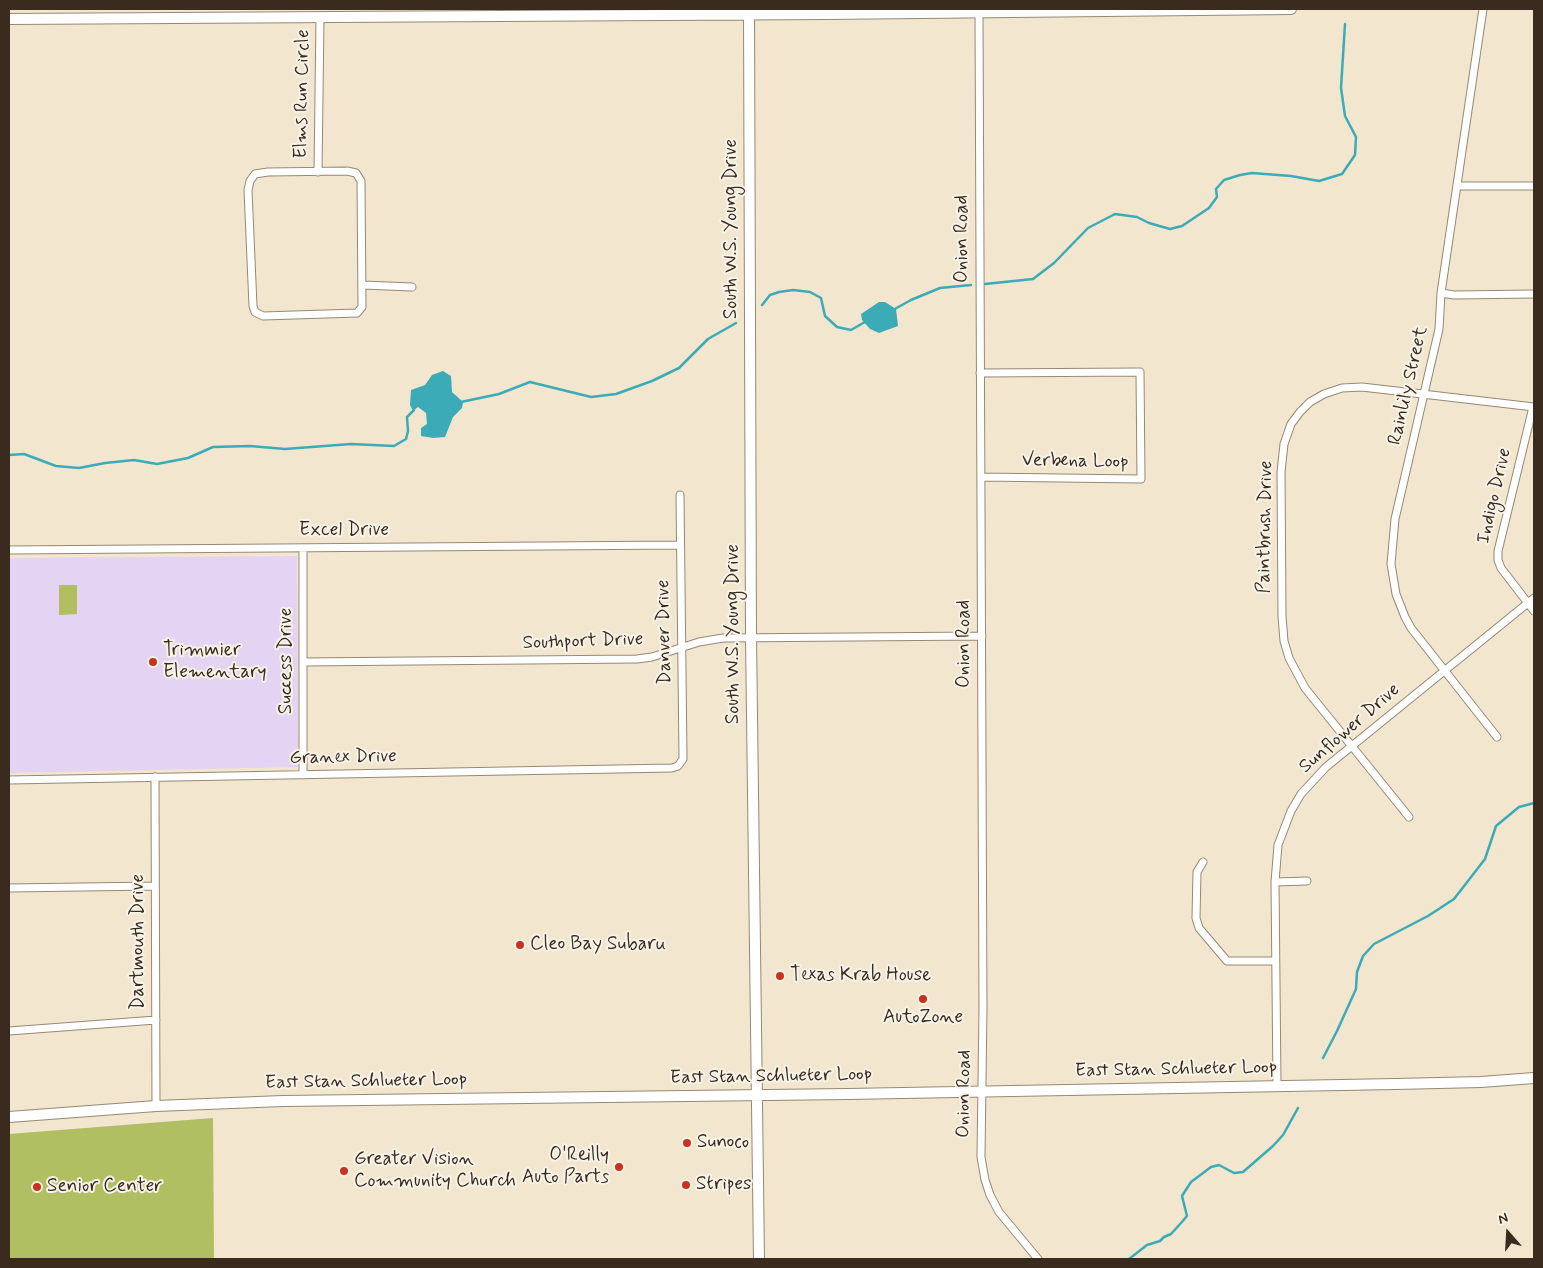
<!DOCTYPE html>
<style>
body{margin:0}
#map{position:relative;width:1543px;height:1268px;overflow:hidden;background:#f2e6ce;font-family:Mynerve,sans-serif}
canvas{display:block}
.frame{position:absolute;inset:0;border:10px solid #3b2a1e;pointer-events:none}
.north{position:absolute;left:1483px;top:1208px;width:50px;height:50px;-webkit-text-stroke:4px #f7f3e8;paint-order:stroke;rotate:341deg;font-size:14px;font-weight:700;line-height:20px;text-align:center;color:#3b2a1e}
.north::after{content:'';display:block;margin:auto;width:18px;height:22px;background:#3b2a1e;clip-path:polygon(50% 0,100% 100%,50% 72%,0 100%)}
</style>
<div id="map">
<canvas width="1543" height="1268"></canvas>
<div class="frame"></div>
<div class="north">N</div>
</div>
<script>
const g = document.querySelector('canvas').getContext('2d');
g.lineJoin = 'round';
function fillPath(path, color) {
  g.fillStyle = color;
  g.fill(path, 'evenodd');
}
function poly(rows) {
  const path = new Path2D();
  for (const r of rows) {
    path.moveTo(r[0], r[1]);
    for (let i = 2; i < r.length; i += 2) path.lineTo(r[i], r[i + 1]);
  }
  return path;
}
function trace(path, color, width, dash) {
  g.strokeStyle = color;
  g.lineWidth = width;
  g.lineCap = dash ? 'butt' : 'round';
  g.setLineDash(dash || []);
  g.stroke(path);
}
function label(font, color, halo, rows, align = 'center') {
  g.font = font + ' Mynerve,sans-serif';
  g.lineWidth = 4;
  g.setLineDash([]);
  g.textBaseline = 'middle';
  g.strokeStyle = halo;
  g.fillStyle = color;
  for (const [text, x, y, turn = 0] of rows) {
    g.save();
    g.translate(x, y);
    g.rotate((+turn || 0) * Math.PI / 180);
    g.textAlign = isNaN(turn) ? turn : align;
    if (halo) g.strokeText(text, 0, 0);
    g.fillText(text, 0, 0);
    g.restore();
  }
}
fillPath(poly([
 [297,556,298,767,9,773,9,558]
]), '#e4d3f2');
fillPath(poly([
 [59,585,77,585,77,614,59,615],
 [213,1118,214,1259,9,1259,9,1134]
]), '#afbf62');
fillPath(poly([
 [879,302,885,302,896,309,898,326,879,333,870,329,862,320,861,314],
 [443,371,451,376,452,392,463,402,462,408,453,417,445,437,433,438,421,436,421,428,427,424,426,413,418,407,413,411,410,405,411,390,425,385,432,375]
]), '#3babb8');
trace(poly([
 [985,284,1033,279,1054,263,1088,228,1115,214,1137,217,1149,223,1170,229,1182,226,1209,208,1217,197,1216,189,1224,180,1240,175,1252,173,1291,176,1319,181,1342,174,1355,155,1356,137,1345,116,1341,88,1345,24],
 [762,305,770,295,779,292,793,290,810,292,821,298,825,316,837,327,851,330,865,322],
 [893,310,911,300,940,288,971,285],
 [461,402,499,394,530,382,591,397,616,394,652,381,679,368,708,339,736,323],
 [9,455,24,454,56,466,79,468,105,463,134,460,157,464,188,458,213,447,250,446,285,449,351,444,394,446,406,439,408,431,407,417,414,410],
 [1323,1058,1337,1031,1356,989,1357,972,1363,956,1374,944,1428,916,1454,899,1485,859,1496,826,1519,807,1534,803],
 [1129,1259,1147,1245,1160,1241,1164,1237,1171,1234,1181,1223,1187,1216,1182,1196,1191,1182,1211,1167,1219,1165,1234,1173,1243,1172,1273,1146,1283,1135,1298,1108]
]), '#3babb8', 2.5);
const minor = poly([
 [1483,9,1441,293,1439,329,1395,519,1391,564,1396,594,1405,617,1411,628,1497,737],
 [979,12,983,1007,981,1157,985,1180,990,1195,999,1212,1038,1259],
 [347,171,356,173,361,181,362,307,357,313,263,316,255,312,253,306,248,190,250,181,255,174,268,172,347,171],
 [318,172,320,17],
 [1458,186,1534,186],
 [363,285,412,287],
 [1441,293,1454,295,1534,294],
 [980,373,1140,372,1141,479,981,477],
 [1533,407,1498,551,1498,560,1501,568,1534,611],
 [9,550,680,545],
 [303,662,637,659,652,657,699,642,723,638,982,636],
 [303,775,303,548],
 [155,777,156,1106],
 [9,780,672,768,678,766,683,759,680,495],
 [1409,817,1305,688,1289,658,1284,641,1282,616,1281,472,1284,444,1291,424,1300,412,1310,402,1324,394,1342,388,1362,387,1534,407],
 [1203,862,1197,872,1196,918,1199,928,1227,961,1275,961],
 [1275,882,1307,881],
 [9,888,155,886],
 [9,1031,156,1020],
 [1277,1085,1275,882,1278,845,1291,811,1301,794,1326,767,1534,598]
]);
const secondary = poly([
 [749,9,751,637,759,1259],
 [9,19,826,14,1291,9],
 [9,1117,156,1106,283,1101,848,1094,1396,1084,1481,1082,1534,1078]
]);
trace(minor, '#968876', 9);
trace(secondary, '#968876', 12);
trace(minor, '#fff', 7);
trace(secondary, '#fff', 10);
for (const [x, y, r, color] of [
 [153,662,5,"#c8321e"],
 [520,945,5,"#c8321e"],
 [780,976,5,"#c8321e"],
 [923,999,5,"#c8321e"],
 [687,1143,5,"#c8321e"],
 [619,1167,5,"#c8321e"],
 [344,1171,5,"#c8321e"],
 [686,1185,5,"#c8321e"],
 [37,1187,5,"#c8321e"]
]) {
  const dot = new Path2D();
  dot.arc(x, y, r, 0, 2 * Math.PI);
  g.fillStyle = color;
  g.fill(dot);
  trace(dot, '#f7f3e8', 2);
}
label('19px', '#3b2a1e', '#f7f3e8', [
 ["Elms Run Circle",303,94,-89],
 ["South W.S. Young Drive",732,229,-90],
 ["Onion Road",963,239,-90],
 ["Rainlily Street",1409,386,-77],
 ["Verbena Loop",1075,462,1],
 ["Indigo Drive",1495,496,-77],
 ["Paintbrush Drive",1266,527,-89],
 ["Excel Drive",344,531],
 ["Danver Drive",665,632,-91],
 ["South W.S. Young Drive",734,634,-90],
 ["Southport Drive",583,642,-2],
 ["Onion Road",965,644,-90],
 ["Success Drive",287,661,-90],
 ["Sunflower Drive",1350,729,-41],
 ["Granex Drive",343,758,-1],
 ["Dartmouth Drive",139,942,-90],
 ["East Stan Schlueter Loop",1176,1070,-1],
 ["East Stan Schlueter Loop",771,1077,-1],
 ["East Stan Schlueter Loop",366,1082,-1],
 ["Onion Road",965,1094,-89]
]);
label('19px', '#3b2a1e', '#f7f3e8', [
 ["Trimmier",163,651],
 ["Elementary",163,673],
 ["Cleo Bay Subaru",530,945],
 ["Texas Krab House",790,976],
 ["AutoZone",923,1018,"center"],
 ["Sunoco",697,1143],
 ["O'Reilly",609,1156,"right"],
 ["Auto Parts",609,1178,"right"],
 ["Greater Vision",354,1160],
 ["Community Church",354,1182],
 ["Stripes",696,1185],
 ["Senior Center",47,1187]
], 'left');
</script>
